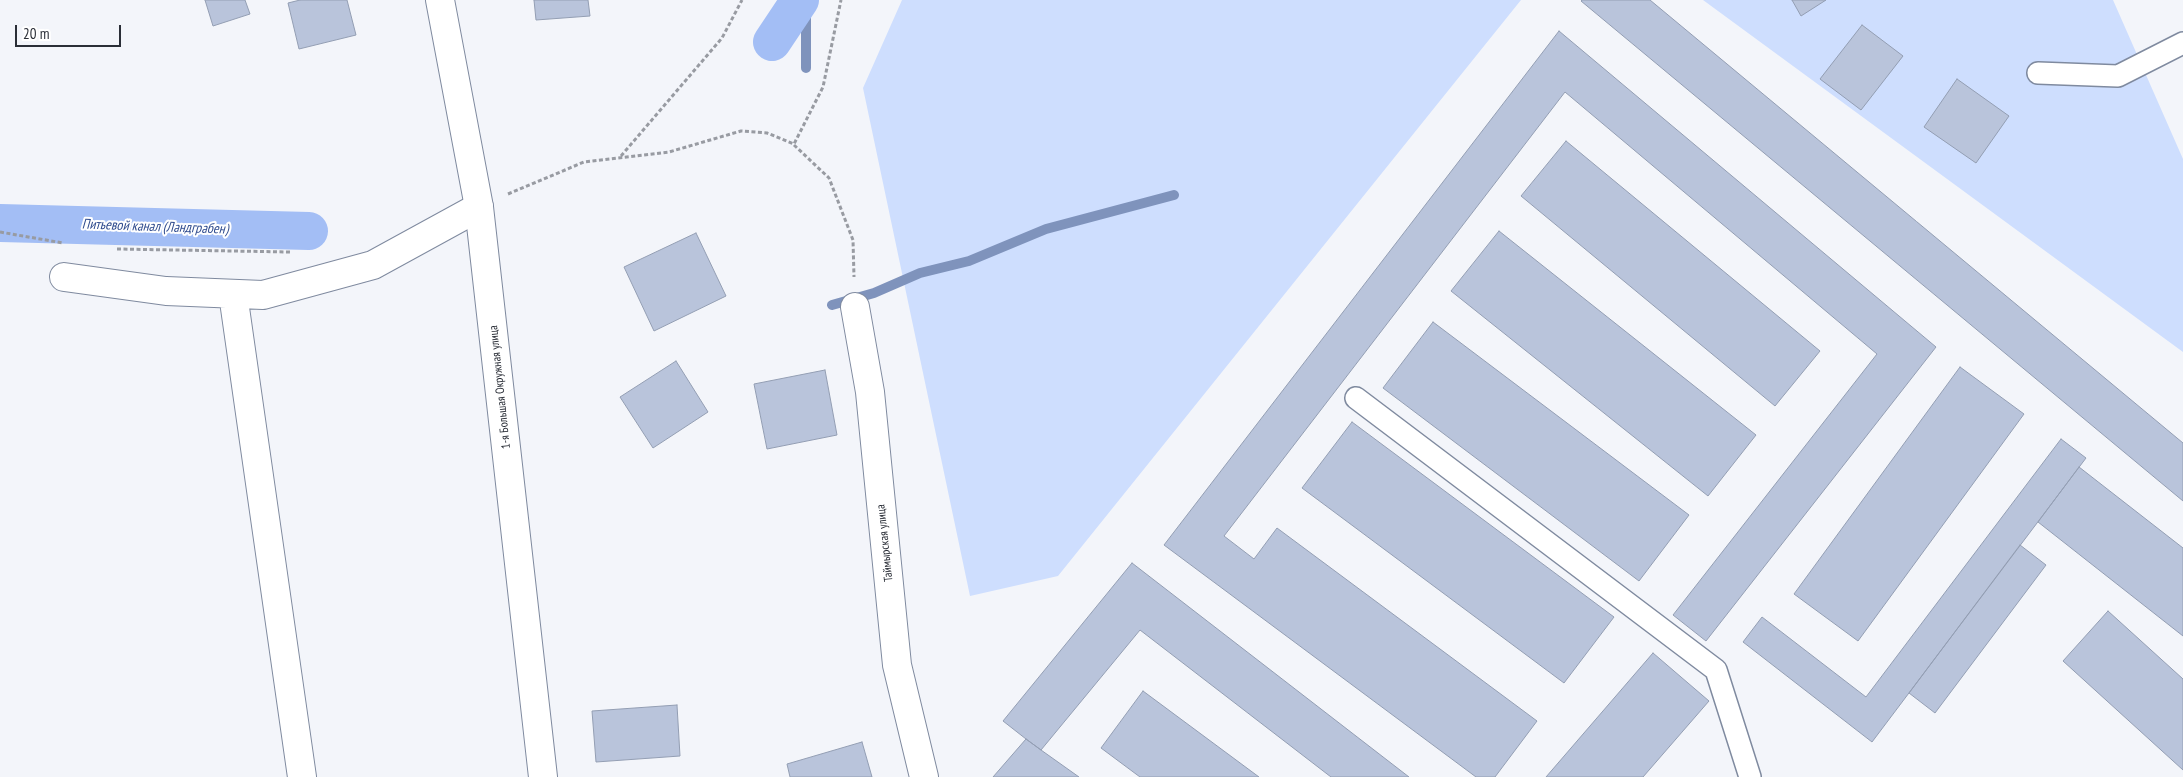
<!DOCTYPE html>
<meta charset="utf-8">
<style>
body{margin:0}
#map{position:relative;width:2183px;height:777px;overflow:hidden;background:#f3f5fa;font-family:"PT Sans Narrow",sans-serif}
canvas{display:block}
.scale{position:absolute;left:15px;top:25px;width:106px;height:22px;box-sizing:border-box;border:2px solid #2a2e37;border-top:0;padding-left:6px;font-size:15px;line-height:18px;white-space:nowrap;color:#2a2e37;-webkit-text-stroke:4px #fff;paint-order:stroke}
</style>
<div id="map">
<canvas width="2183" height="777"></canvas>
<div class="scale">20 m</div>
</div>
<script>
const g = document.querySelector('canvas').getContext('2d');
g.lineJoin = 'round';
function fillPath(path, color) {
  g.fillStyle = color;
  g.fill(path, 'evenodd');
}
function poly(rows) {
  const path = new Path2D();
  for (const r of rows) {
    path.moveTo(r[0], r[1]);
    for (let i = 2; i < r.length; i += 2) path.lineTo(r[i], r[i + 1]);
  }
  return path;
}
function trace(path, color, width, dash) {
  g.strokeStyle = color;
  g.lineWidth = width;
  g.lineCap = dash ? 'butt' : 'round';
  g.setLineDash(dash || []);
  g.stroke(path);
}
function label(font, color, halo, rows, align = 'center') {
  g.font = font + ' "PT Sans Narrow",sans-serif';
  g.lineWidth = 4;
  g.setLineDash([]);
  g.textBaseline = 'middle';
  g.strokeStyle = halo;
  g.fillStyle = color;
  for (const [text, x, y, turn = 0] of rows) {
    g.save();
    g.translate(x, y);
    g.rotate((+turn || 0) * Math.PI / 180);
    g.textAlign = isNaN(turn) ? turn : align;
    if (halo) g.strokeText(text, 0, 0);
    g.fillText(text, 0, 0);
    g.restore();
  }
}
fillPath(poly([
 [902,0,1521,0,1058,576,970,596,863,88],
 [1703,0,2113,0,2183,159,2183,352]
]), '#cedefe');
trace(poly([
 [806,68,806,0],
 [832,305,874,293,920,273,969,261,1046,229,1174,195]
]), '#7f93bc', 10);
trace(poly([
 [772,42,800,0],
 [0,223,309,231]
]), '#a3bef5', 38);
const building = poly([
 [205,0,245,0,250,14,213,26,205,0],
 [300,0,347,0,356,35,299,49,288,3,300,0],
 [534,0,588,0,590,16,536,20,534,0],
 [1582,0,1650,0,2183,443,2183,501,1581,1,1582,0],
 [1792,0,1826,0,1801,16,1792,0],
 [1862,25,1903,56,1861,110,1820,79,1862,25],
 [1559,31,1936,347,1706,641,1673,615,1877,354,1565,92,1224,536,1254,559,1277,528,1537,721,1495,777,1476,777,1164,545,1559,31],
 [1957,79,2009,116,1976,163,1924,127,1957,79],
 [1566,141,1820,351,1775,406,1521,196,1566,141],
 [1499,231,1756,435,1708,496,1451,291,1499,231],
 [696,233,726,296,654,331,624,267,696,233],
 [1433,322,1689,515,1639,581,1383,388,1433,322],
 [676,361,708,412,653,448,620,397,676,361],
 [1960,367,2024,414,1858,641,1794,594,1960,367],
 [825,370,837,435,767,449,754,384,825,370],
 [1352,422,1614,617,1564,683,1302,488,1352,422],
 [2061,439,2086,458,1872,742,1743,642,1762,617,1866,697,2061,439],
 [2079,467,2183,548,2183,636,2038,522,2079,467],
 [2020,545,2046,565,1935,713,1909,693,2020,545],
 [1132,563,1409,777,1331,777,1140,630,1041,750,1026,739,1003,721,1132,563],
 [2108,611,2183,679,2183,770,2063,661,2108,611],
 [1653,653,1709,701,1643,777,1546,777,1653,653],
 [1143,691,1259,777,1140,777,1101,748,1143,691],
 [677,705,680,756,596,762,592,711,677,705],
 [1026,739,1041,750,1079,777,993,777,1026,739],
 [862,742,872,777,790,777,787,764,862,742]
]);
fillPath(building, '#b9c4db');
trace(building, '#939eb3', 1);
const service = poly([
 [2038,73,2118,76,2183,43],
 [1356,398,1716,670,1750,777]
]);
const minor = poly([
 [64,277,166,291,263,295,373,265,479,207],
 [233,294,302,777],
 [855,307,870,392,897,665,924,777]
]);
const tertiary = poly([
 [440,0,479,207,543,777]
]);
trace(service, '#7f8a9f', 24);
trace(minor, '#7f8a9f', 30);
trace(tertiary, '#7f8a9f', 30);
trace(poly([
 [794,145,829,178,853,240,854,277],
 [621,156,722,38,742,0],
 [508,194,584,162,669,152,741,131,767,133,794,144,823,87,841,0],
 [0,232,63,243],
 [117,249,290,252]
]), '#989ba2', 3, [4, 2.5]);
trace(service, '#fff', 21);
trace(minor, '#fff', 28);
trace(tertiary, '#fff', 28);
label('12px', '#2a2e37', '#fff', [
 ["1-я Большая Окружная улица",500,387,-96],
 ["Таймырская улица",885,543,-96]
]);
label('italic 14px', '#304c8e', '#fff', [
 ["Питьевой канал (Ландграбен)",155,227,2]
]);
</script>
